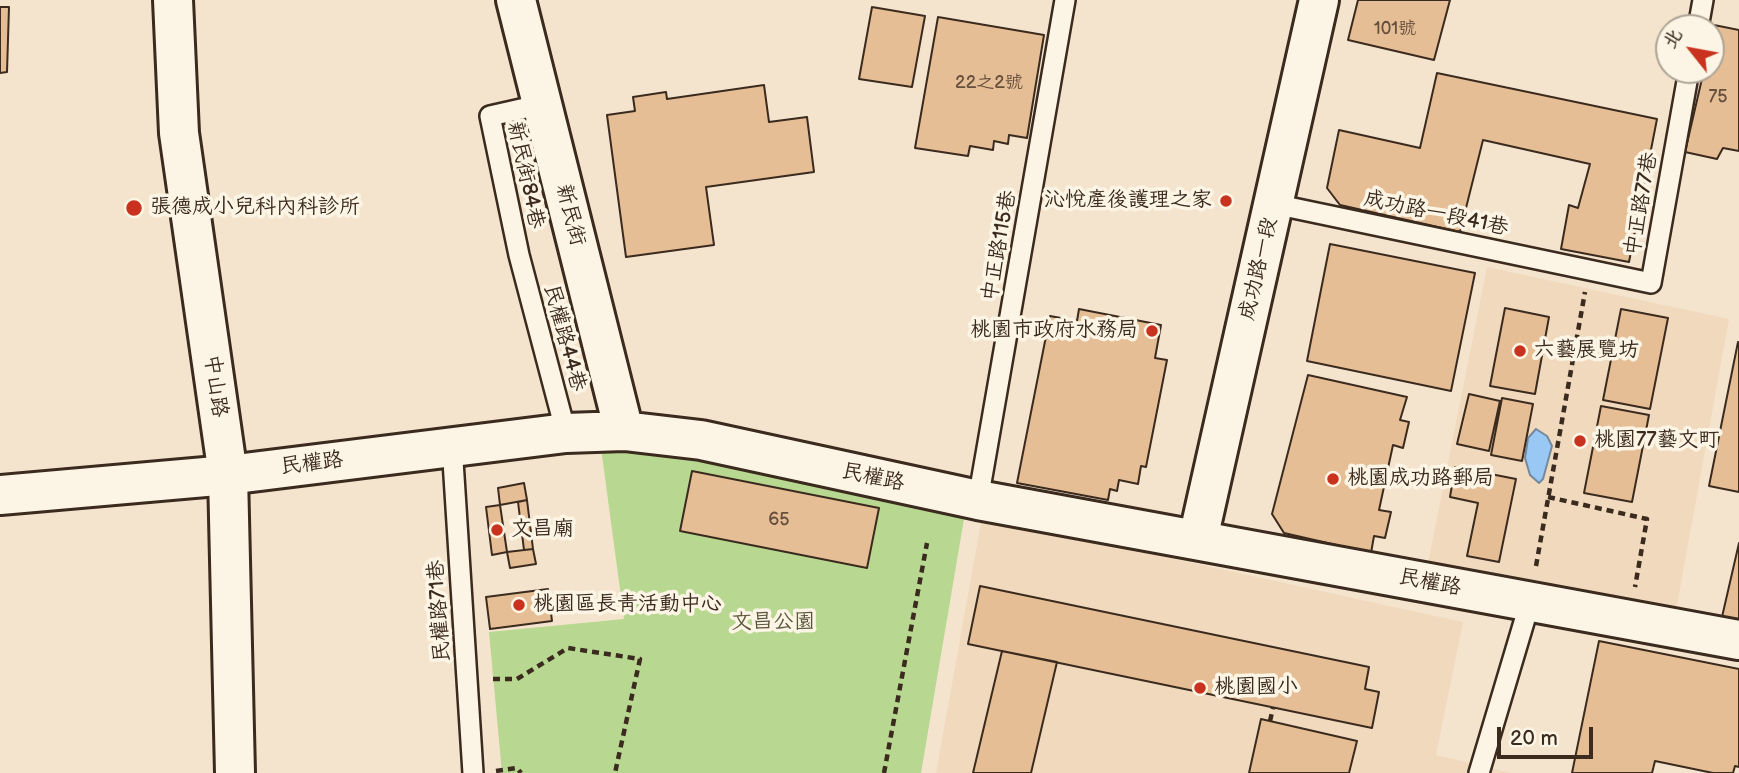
<!DOCTYPE html>
<meta charset="utf-8">
<style>
body{margin:0}
#map{position:relative;width:1739px;height:773px;overflow:hidden;background:#f5e4cd;font-family:"Balsamiq Sans","LXGW WenKai TC",sans-serif}
canvas{display:block}
.north{position:absolute;left:1655px;top:14px;width:70px;height:70px;box-sizing:border-box;background:#fcf5e5;border:2px solid #afa495;border-radius:50%;rotate:301deg;font-size:19px;font-weight:700;line-height:28px;text-align:center;color:#3b2a1e}
.north::after{content:'';display:block;margin:auto;width:24px;height:32px;background:#c8321e;clip-path:polygon(50% 0,100% 100%,50% 72%,0 100%)}
.scale{position:absolute;left:1497px;top:727px;width:96px;height:32px;box-sizing:border-box;border:4px solid #3b2a1e;border-top:0;padding-left:9px;font-size:21px;line-height:24px;white-space:nowrap;color:#3b2a1e;-webkit-text-stroke:5px #fcf5e5;paint-order:stroke}
</style>
<div id="map">
<canvas width="1739" height="773"></canvas>
<div class="north">北</div>
<div class="scale">20 m</div>
</div>
<script>
const g = document.querySelector('canvas').getContext('2d');
g.lineJoin = 'round';
function fillPath(path, color) {
  g.fillStyle = color;
  g.fill(path, 'evenodd');
}
function poly(rows) {
  const path = new Path2D();
  for (const r of rows) {
    path.moveTo(r[0], r[1]);
    for (let i = 2; i < r.length; i += 2) path.lineTo(r[i], r[i + 1]);
  }
  return path;
}
function trace(path, color, width, dash) {
  g.strokeStyle = color;
  g.lineWidth = width;
  g.lineCap = dash ? 'butt' : 'round';
  g.setLineDash(dash || []);
  g.stroke(path);
}
function label(font, color, halo, rows, align = 'center') {
  g.font = font + ' "Balsamiq Sans","LXGW WenKai TC",sans-serif';
  g.lineWidth = 7;
  g.setLineDash([]);
  g.textBaseline = 'middle';
  g.strokeStyle = halo;
  g.fillStyle = color;
  for (const [text, x, y, turn = 0] of rows) {
    g.save();
    g.translate(x, y);
    g.rotate((+turn || 0) * Math.PI / 180);
    g.textAlign = isNaN(turn) ? turn : align;
    if (halo) g.strokeText(text, 0, 0);
    g.fillText(text, 0, 0);
    g.restore();
  }
}
fillPath(poly([
 [1487,267,1729,319,1675,616,1428,563],
 [982,517,1463,622,1436,755,1511,773,936,773]
]), '#f0d9bc');
fillPath(poly([
 [601,448,673,449,965,513,921,773,502,773,489,632,624,619]
]), '#b8d892');
const water = poly([
 [1536,429,1547,436,1552,446,1543,479,1539,483,1530,475,1525,458,1528,438,1536,429]
]);
fillPath(water, '#9ac8f4');
trace(water, '#74899e', 2);
const building = poly([
 [1358,0,1450,0,1434,60,1348,40,1358,0],
 [0,7,9,7,7,72,0,73,0,7],
 [872,7,925,16,912,87,859,79,872,7],
 [938,17,1044,35,1027,138,1009,135,1008,144,994,141,993,150,970,146,968,156,915,148,938,17],
 [1714,25,1739,30,1739,151,1723,148,1717,159,1685,152,1704,70,1711,70,1714,25],
 [1437,73,1657,119,1629,262,1561,249,1569,205,1578,208,1590,164,1483,140,1460,232,1340,205,1327,188,1339,130,1420,148,1437,73],
 [764,85,769,122,807,117,814,172,706,187,714,245,626,257,607,115,635,111,633,97,666,92,667,99,764,85],
 [1330,244,1475,273,1451,391,1307,361,1330,244],
 [1505,308,1549,317,1535,394,1490,386,1505,308],
 [1079,309,1161,325,1155,358,1167,360,1146,467,1141,466,1138,484,1119,480,1117,491,1110,489,1108,500,1017,483,1050,316,1077,321,1079,309],
 [1621,309,1668,318,1650,409,1603,400,1621,309],
 [1738,342,1739,343,1739,492,1709,486,1738,342],
 [1308,375,1407,397,1400,420,1409,422,1403,448,1393,445,1379,510,1391,512,1385,538,1374,536,1371,553,1284,533,1272,514,1308,375],
 [1469,394,1500,401,1489,451,1457,444,1469,394],
 [1502,398,1533,404,1522,461,1491,455,1502,398],
 [1601,406,1649,415,1632,502,1584,493,1601,406],
 [1455,467,1516,479,1499,562,1467,556,1478,503,1450,497,1455,467],
 [692,471,879,508,867,568,680,531,692,471],
 [524,483,527,500,500,505,498,488,524,483],
 [527,500,533,549,524,550,518,502,527,500],
 [500,505,507,552,492,555,486,507,500,505],
 [1739,543,1739,621,1722,617,1739,543],
 [533,549,536,564,510,568,507,552,533,549],
 [980,586,1369,667,1365,689,1379,692,1372,728,968,644,980,586],
 [548,589,552,621,490,629,486,597,548,589],
 [1599,641,1739,669,1739,767,1735,766,1733,773,1713,773,1655,761,1652,773,1572,773,1599,641],
 [1002,651,1057,662,1031,773,973,773,1002,651],
 [1261,719,1357,741,1349,773,1249,773,1261,719]
]);
fillPath(building, '#e5be95');
trace(building, '#3b2a1e', 2);
const service = poly([
 [1698,28,1703,0],
 [543,104,490,116,519,255,566,433],
 [1274,204,1651,283,1689,70],
 [452,445,473,773],
 [978,500,1065,0],
 [1479,773,1530,602]
]);
const minor = poly([
 [516,0,624,431],
 [0,495,228,475,566,433,624,431,701,440,978,500,1739,640]
]);
const tertiary = poly([
 [1198,539,1319,0]
]);
const secondary = poly([
 [173,0,179,133,228,475,235,773]
]);
trace(service, '#3b2a1e', 24);
trace(minor, '#3b2a1e', 44);
trace(tertiary, '#3b2a1e', 44);
trace(secondary, '#3b2a1e', 44);
trace(poly([
 [1548,497,1647,519,1635,587],
 [1536,566,1585,292],
 [493,679,517,679,568,648,640,659,615,773],
 [1270,721,1273,708],
 [496,771,517,768,521,773],
 [884,773,927,543]
]), '#3b2a1e', 4.5, [7, 5]);
trace(service, '#fcf5e5', 19);
trace(minor, '#fcf5e5', 38);
trace(tertiary, '#fcf5e5', 38);
trace(secondary, '#fcf5e5', 38);
for (const [x, y, r, color] of [
 [1226,201,7,"#c8321e"],
 [134,208,9,"#c8321e"],
 [1152,331,7,"#c8321e"],
 [1520,351,7,"#c8321e"],
 [1580,441,7,"#c8321e"],
 [1333,479,7,"#c8321e"],
 [497,530,7,"#c8321e"],
 [519,605,7,"#c8321e"],
 [1200,688,7,"#c8321e"]
]) {
  const dot = new Path2D();
  dot.arc(x, y, r, 0, 2 * Math.PI);
  g.fillStyle = color;
  g.fill(dot);
  trace(dot, '#fcf5e5', 2.5);
}
label('18px', '#664f3c', null, [
 ["101號",1395,29],
 ["22之2號",989,83],
 ["75",1718,97],
 ["65",779,520]
]);
label('21px', '#3b2a1e', '#fcf5e5', [
 ["新民街84巷",525,175,78],
 ["中正路77巷",1642,204,-80],
 ["成功路一段41巷",1436,214,12],
 ["新民街",570,215,76],
 ["中正路115巷",1000,246,-80],
 ["成功路一段",1259,269,-77],
 ["民權路44巷",564,338,75],
 ["中山路",215,386,82],
 ["民權路",312,464,-7],
 ["民權路",873,478,12],
 ["民權路",1430,583,11],
 ["民權路71巷",440,611,-94]
]);
label('21px', '#3b2a1e', '#fcf5e5', [
 ["沁悅產後護理之家",1212,201,"right"],
 ["張德成小兒科內科診所",150,208],
 ["桃園市政府水務局",1138,331,"right"],
 ["六藝展覽坊",1534,351],
 ["桃園77藝文町",1594,441],
 ["桃園成功路郵局",1347,479],
 ["文昌廟",511,530],
 ["桃園區長青活動中心",533,605],
 ["桃園國小",1214,688]
], 'left');
label('21px', '#5a563b', '#fcf5e5', [
 ["文昌公園",773,623]
]);
</script>
